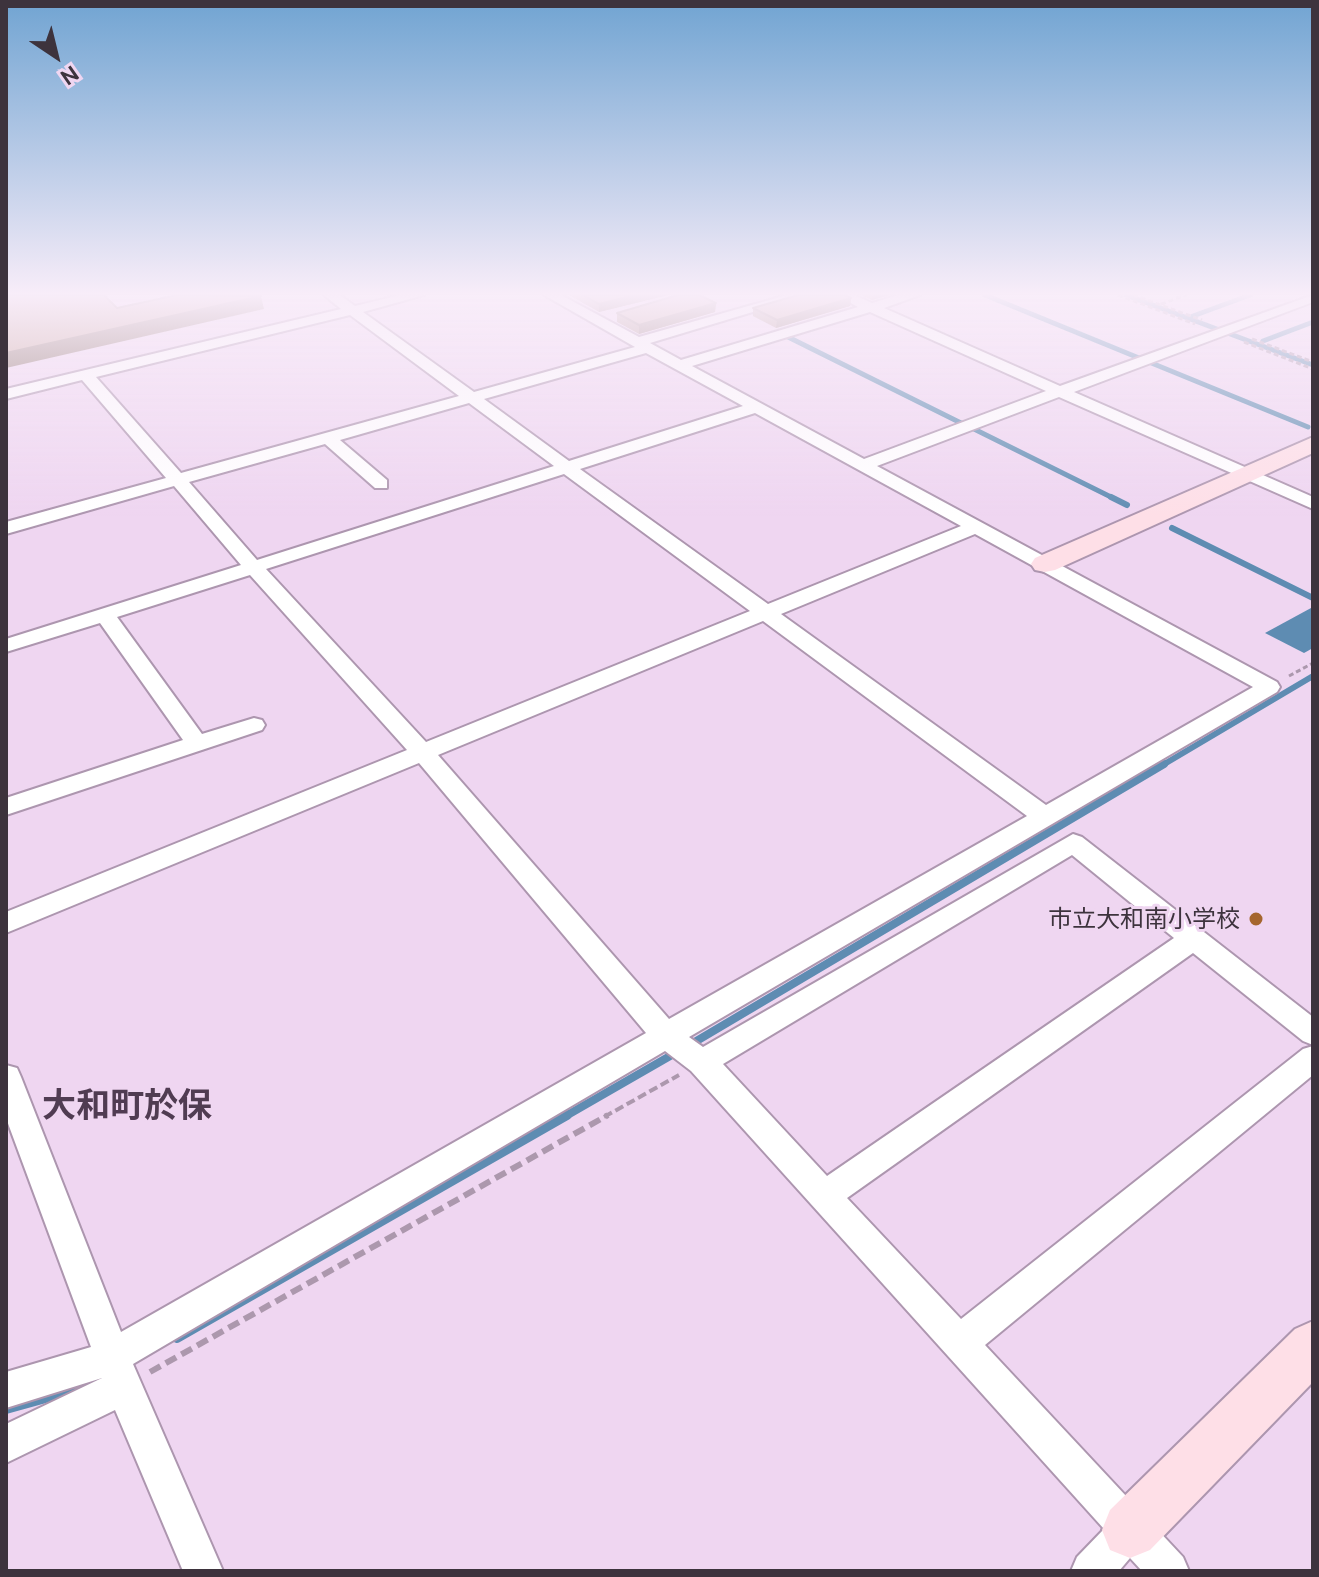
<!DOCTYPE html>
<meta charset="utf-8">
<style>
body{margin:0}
#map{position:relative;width:1319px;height:1577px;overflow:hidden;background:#efd6f1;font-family:Ubuntu,sans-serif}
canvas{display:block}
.frame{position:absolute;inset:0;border:8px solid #3d333d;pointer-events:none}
.north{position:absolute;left:16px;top:16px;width:80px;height:80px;-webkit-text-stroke:6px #efd6f1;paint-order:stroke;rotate:145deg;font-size:22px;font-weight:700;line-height:32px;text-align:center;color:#3d333d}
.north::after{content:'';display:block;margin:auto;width:28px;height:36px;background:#3d333d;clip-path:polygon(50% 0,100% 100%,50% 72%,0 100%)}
</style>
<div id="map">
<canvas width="1319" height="1577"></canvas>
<div class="frame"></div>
<div class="north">N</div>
</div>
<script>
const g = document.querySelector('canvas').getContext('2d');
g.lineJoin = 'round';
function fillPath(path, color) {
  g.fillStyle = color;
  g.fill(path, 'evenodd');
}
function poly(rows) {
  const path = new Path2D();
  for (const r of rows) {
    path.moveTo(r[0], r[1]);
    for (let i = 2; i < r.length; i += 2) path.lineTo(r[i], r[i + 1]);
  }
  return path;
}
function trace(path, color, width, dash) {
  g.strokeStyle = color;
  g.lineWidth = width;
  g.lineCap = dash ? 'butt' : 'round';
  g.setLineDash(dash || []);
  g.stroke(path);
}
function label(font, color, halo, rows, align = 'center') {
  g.font = font + ' Ubuntu,"Noto Sans JP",sans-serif';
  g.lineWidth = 6;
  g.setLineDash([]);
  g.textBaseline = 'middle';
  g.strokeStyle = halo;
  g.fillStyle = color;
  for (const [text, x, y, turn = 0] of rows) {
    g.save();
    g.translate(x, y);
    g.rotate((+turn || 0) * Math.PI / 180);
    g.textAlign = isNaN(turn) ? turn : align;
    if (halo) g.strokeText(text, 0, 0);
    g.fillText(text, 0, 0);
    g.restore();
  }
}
fillPath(poly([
 [1311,608,1313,648,1304,653,1265,633]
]), '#5e8cb2');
trace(poly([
 [985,295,1139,358],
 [1126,295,1313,365],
 [1193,316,1250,295],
 [786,336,961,423],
 [1263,341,1313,322],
 [1149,362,1308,427],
 [972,428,1115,499]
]), '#5e8cb2', 5);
trace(poly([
 [1111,497,1127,505],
 [1172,528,1313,598],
 [1161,766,1313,676]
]), '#5e8cb2', 6);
trace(poly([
 [688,1046,1164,764],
 [564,1117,677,1052]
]), '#5e8cb2', 8);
trace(poly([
 [177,1338,567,1115],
 [6,1409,89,1386]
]), '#5e8cb2', 10);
const street = poly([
 [324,295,340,295,355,306,400,295,424,295,363,312,474,392,635,347,544,295,561,295,639,337,787,295,809,295,650,343,681,360,858,307,836,295,854,295,872,303,899,295,920,295,884,308,1060,386,1313,295,1313,302,1074,392,1313,497,1313,509,1059,397,877,466,1277,682,1280,687,1277,692,689,1037,703,1047,1073,834,1082,837,1313,1017,1313,1045,1303,1041,1193,953,847,1198,961,1319,1303,1049,1313,1046,1313,1075,985,1345,1183,1557,1189,1571,1142,1571,1130,1558,1119,1571,1071,1571,1077,1557,1104,1529,691,1071,665,1051,133,1364,223,1571,183,1571,115,1410,6,1463,6,1424,102,1378,6,1408,6,1372,91,1347,6,1118,6,1065,17,1068,21,1077,121,1332,646,1033,419,763,6,933,6,912,407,750,250,575,117,617,202,734,254,718,262,720,265,725,262,730,6,815,6,798,183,740,100,623,6,652,6,639,241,565,174,486,6,534,6,522,166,478,82,380,6,399,6,389,341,309,324,295],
 [870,312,1046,391,864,459,692,366,870,312],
 [350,315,459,396,181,473,96,377,350,315],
 [646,353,743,406,569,461,484,399,646,353],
 [469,403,554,466,257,560,189,482,325,444,375,488,387,488,387,480,340,440,469,403],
 [755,413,961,526,768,604,580,469,755,413],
 [564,474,750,611,426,742,266,569,564,474],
 [975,534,1253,687,1046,805,781,614,975,534],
 [763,621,1027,816,669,1019,438,755,763,621],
 [1072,855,1174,938,827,1176,723,1064,1072,855]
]);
const secondary = poly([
 [1313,437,1313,453,1055,570,1045,572,1035,570,1031,564,1035,558,1313,437],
 [1313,1321,1313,1382,1150,1550,1130,1558,1110,1550,1102,1530,1110,1510,1295,1329,1313,1321]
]);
trace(street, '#ad96af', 4);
trace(secondary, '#ad96af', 4);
trace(poly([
 [1118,295,1195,324],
 [1133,295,1202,320],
 [1161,304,1186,295],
 [1252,339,1313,362],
 [1244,342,1313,369],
 [1289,676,1313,663]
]), '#ac98ad', 3, [5, 3]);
trace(poly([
 [604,1117,679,1075]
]), '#ac98ad', 4, [9, 4]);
trace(poly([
 [150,1372,608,1115]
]), '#ac98ad', 6, [12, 6]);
fillPath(street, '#fff');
fillPath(secondary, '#fedfe7');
fillPath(poly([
 [569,295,668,295,599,312],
 [861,295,889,295,872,300],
 [851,298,850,306,776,328,753,316,753,308],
 [716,303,715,312,639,334,617,322,617,313]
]), '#aa8c81');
fillPath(poly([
 [634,295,668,295,599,312,599,304],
 [873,295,889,295,872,300],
 [261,296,264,309,6,368,6,353],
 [851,298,850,306,776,328,777,320],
 [716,303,715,312,639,334,639,325]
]), '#8b7269');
const building = poly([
 [6,295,104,295,117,308,177,295,261,296,6,353,6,295],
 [583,295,634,295,599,304,583,295],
 [678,295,699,295,716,303,639,325,617,313,678,295],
 [798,295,845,295,851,298,777,320,753,308,798,295]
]);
fillPath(building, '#c6a396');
trace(building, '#8b7269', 2);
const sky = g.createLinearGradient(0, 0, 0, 516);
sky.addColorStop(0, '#71a4d2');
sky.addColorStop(0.57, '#f8edf9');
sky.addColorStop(1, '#f8edf900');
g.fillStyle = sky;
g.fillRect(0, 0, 1319, 516);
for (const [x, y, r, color] of [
 [1256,919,8,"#a5662e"]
]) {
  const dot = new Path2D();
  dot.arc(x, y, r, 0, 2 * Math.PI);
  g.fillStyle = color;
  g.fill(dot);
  trace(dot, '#efd6f1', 3);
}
label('24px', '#3d333d', '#efd6f1', [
 ["市立大和南小学校",1240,919]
], 'right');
label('bold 34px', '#503c52', '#efd6f1', [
 ["大和町於保",127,1106]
]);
</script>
